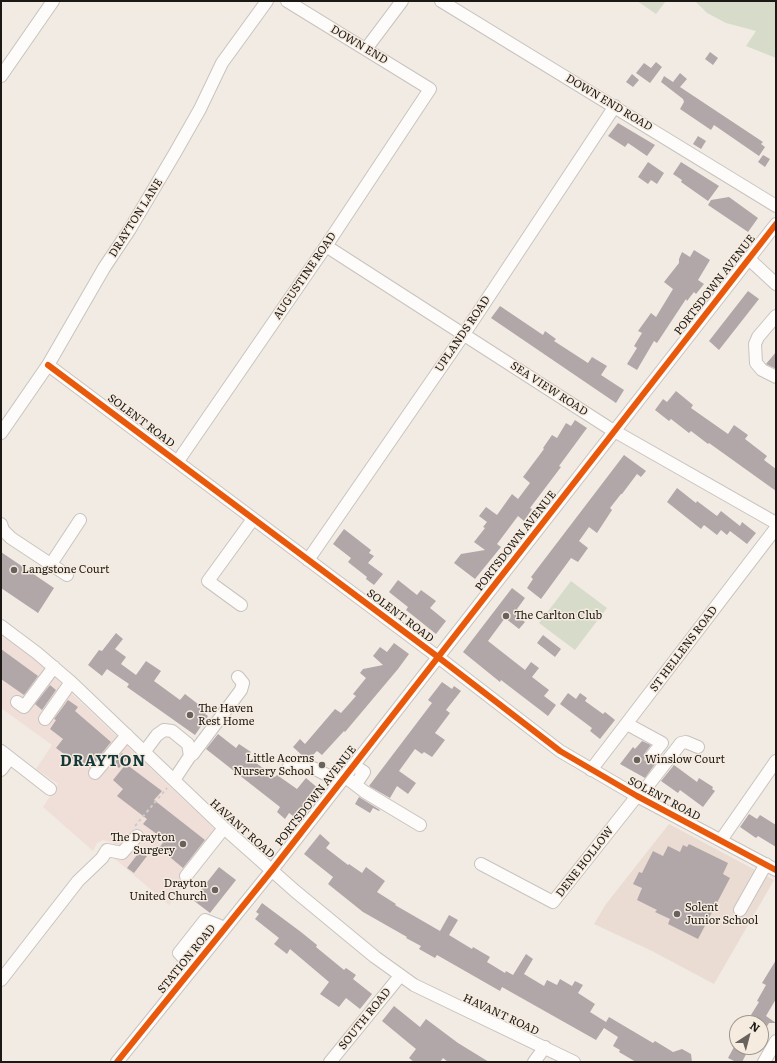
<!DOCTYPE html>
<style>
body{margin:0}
#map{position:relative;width:777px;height:1063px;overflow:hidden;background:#f1ebe4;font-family:Literata,serif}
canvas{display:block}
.frame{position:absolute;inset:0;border:2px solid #1c1814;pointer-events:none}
.north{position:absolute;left:729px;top:1015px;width:40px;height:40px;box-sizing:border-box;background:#f6ebdf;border:1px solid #9f978e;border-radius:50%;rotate:36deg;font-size:11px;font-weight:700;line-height:16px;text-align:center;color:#1c1814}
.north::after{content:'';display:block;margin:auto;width:14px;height:18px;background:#67625d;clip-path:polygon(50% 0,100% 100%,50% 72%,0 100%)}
</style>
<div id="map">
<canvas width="777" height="1063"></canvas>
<div class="frame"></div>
<div class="north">N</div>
</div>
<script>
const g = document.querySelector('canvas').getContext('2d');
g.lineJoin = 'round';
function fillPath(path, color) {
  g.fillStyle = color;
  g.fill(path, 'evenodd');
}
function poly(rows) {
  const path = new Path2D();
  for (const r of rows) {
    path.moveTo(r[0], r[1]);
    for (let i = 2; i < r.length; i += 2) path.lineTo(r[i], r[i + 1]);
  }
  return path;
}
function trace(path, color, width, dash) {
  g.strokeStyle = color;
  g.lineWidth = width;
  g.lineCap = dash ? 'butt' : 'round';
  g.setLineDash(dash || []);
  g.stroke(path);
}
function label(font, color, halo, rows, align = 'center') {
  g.font = font + ' Literata,serif';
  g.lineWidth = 3;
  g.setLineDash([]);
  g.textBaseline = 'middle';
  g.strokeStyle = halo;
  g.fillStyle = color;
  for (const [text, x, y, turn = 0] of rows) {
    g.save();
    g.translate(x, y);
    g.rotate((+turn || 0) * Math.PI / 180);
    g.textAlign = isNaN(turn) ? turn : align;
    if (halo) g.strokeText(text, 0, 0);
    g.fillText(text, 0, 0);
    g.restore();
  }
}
fillPath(poly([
 [1,634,30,654,223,837,169,905,115,859,117,853,113,843,103,840,97,843,93,851,43,807,58,784,36,769,52,745,1,708]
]), '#f0dfd8');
fillPath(poly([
 [669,824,774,880,714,984,652,951,594,924,606,904]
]), '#eadcd2');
fillPath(poly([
 [637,1,666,1,656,14],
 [695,1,775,1,776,58,746,46,756,31,726,23,707,13],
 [571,581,607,608,575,650,539,623]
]), '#d7dcca');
fillPath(poly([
 [710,52,718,58,713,65,705,59],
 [656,62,662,67,650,83,636,73,644,63,651,68],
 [680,73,687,79,680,87,763,142,761,144,765,147,759,156,714,125,711,130,680,109,684,102,683,99,661,82,664,76,673,82],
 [632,74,639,80,633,87,626,82],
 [618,123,655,145,647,156,628,143,625,147,608,136],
 [698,136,706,141,701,149,693,144],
 [763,155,770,159,765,167,758,162],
 [648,162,664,173,657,184,651,180,648,184,638,177],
 [681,162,719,186,708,201,681,182,682,180,673,174],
 [729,197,758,218,748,232,708,205,711,200],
 [694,250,710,260,698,280,704,284,696,294,694,292,687,301,686,299,657,343,654,341,637,370,627,364,637,348,634,346,642,333,638,331,651,313,656,317,673,289,664,282,679,263,679,259,682,252,690,257],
 [748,291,759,299,719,350,709,341],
 [500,306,543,335,545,331,556,339,554,341,588,363,592,357,607,366,601,375,624,390,616,403,491,318],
 [776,352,776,369,766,364],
 [676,391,693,405,691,408,728,434,734,425,748,435,745,439,767,456,764,460,776,469,776,491,709,443,708,444,691,431,689,433,671,419,669,421,655,410,663,399,667,402],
 [575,420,587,428,559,466,561,467,530,508,532,509,524,521,518,516,497,544,501,547,475,579,454,563,461,554,485,550,474,542,485,528,483,527,487,522,479,516,486,507,497,515,512,494,518,499,530,483,523,477,544,449,543,448,552,435,557,438,566,423,571,426],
 [624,455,646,471,641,477,637,474,622,494,621,494,610,508,612,510,597,533,589,527,579,541,588,548,578,562,571,558,541,599,527,588,533,579,531,577],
 [677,488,696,503,697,501,717,516,721,511,740,526,742,522,756,533,747,544,730,531,727,535,721,530,717,535,704,525,701,529,667,502],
 [344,529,371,550,369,553,374,556,368,563,383,574,374,585,366,579,367,577,348,562,351,558,333,544],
 [1,552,54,588,38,613,1,588],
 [398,580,417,595,421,590,436,601,430,608,446,621,436,634,406,610,408,607,389,592],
 [512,588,525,598,517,609,523,614,520,618,525,622,519,629,505,618,488,641,525,670,531,662,539,668,532,677,549,690,544,696,556,705,548,716,501,680,500,682,463,652],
 [116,633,123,639,115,649,126,657,121,664,136,675,146,661,161,671,154,681,180,700,185,694,207,711,205,714,208,716,195,735,127,687,129,684,107,669,102,676,88,665,99,650,102,651],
 [543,635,561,649,555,657,537,643],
 [394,643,409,654,398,669,345,732,344,731,322,755,317,751,309,759,305,758,293,747,300,739,305,744,335,709,341,713,356,696,353,694,366,678,360,673,363,669,383,665,373,656,380,647,387,652],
 [1,649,38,676,24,695,1,679],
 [442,682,452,689,454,686,461,691,446,710,450,713,435,733,445,740,432,757,424,752,422,754,415,749,399,771,416,783,408,794,397,786,390,798,369,786,432,703,428,700],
 [50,685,56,690,42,710,35,704],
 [568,693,576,699,580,693,587,698,585,701,603,714,605,712,615,720,600,739,590,731,592,728,560,704],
 [68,700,78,707,75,711,111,742,90,768,75,756,72,760,56,748,63,739,50,729,56,720,54,719],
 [218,734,236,748,239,744,251,752,248,757,275,777,277,775,297,789,306,778,319,789,296,818,289,813,285,819,277,812,280,807,206,749],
 [642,741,651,745,645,753,644,760,650,764,655,764,645,778,620,764,633,747,635,749],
 [122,753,128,758,119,768,113,763],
 [126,764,162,791,154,800,205,840,183,868,159,848,165,840,143,824,147,819,117,796,123,789,113,780],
 [674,765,697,782,699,778,713,787,712,789,715,791,703,807,680,790,678,793,661,781],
 [359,797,380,810,379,811,373,808,370,813,355,804],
 [749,814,757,819,760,815,776,825,776,847,758,836,756,838,740,827],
 [320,834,330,843,326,848,348,865,349,864,362,873,366,867,385,881,377,892,396,904,395,905,440,931,449,915,458,920,449,935,472,949,473,947,490,957,487,962,505,973,506,971,513,975,526,954,533,959,524,974,544,986,547,980,557,985,560,979,572,986,575,981,583,985,578,993,595,1004,590,1012,606,1022,609,1017,653,1043,655,1041,673,1052,682,1049,691,1054,692,1062,636,1062,619,1052,620,1050,613,1046,618,1037,604,1028,596,1040,502,987,500,991,437,955,435,958,419,949,421,946,406,938,407,937,363,912,328,884,333,877,304,854],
 [689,844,728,863,723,874,730,878,698,939,668,924,670,919,655,912,657,910,637,900,642,888,633,884,639,872,642,873,653,851,663,856,668,846,680,852,683,845,687,847],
 [140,851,147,856,134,873,127,868],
 [219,867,236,880,210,913,193,900],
 [262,903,301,932,317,945,316,947,344,970,346,968,356,975,353,979,372,994,360,1009,346,998,339,1007,320,994,329,982,290,949,287,954,274,944,279,938,255,919,259,914,256,912],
 [776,960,776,999,766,1016,776,1023,769,1023,761,1036,761,1023,746,1023,759,1002,757,1001,766,985,762,983],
 [394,1006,420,1027,426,1019,458,1043,489,1062,448,1062,443,1058,440,1062,414,1062,409,1058,416,1049,382,1021],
 [734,1047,750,1047,742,1062,736,1062,728,1058]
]), '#b1a7a8');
const minor = poly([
 [441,1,776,206],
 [366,49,402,1],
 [1,76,53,1],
 [326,246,609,428,776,523],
 [749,259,776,284],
 [776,316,758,337,755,344,756,363,762,370,776,377],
 [48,365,438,657,560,751,637,796,776,870],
 [1,433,48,365,104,268,130,229,175,153,200,109,222,63,267,1],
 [178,461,326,246,430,89,287,1],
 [1,524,3,530,11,538,67,575],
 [308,560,464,334,615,106],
 [51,564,80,520],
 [241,605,208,581,253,519],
 [1,626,37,653,71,682,224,828,295,891,375,957,414,985,574,1062],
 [17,702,24,707,54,667],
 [45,719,71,682],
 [627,724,662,743,651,757],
 [1,751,50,789],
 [145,751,157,735,164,730,172,731,188,744,190,756],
 [353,765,364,772,356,784],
 [289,766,309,766,327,775,338,784],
 [1,770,10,758],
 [591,770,776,528],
 [95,773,127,735],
 [344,776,365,792,420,825],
 [174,780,190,756,193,754,241,690,243,683,238,677],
 [639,797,681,743,686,742,698,747],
 [721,840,776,761],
 [481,864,553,902,637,796],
 [186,876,224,828],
 [740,910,766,864],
 [193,968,179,953,205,920,225,928],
 [1,980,78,881,102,858,107,850,122,853,137,836],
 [117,1062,272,870,776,224],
 [330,1062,400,976],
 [534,1062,545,1047],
 [764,1062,776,1041]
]);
trace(minor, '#c8c3be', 14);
trace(poly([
 [135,826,167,788]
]), '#ceccc9', 2, [3, 3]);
trace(minor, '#fdfcfb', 12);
trace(poly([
 [48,365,438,657,560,751,637,796,776,870],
 [117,1062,272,870,776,224]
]), '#e8590c', 6);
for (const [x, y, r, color] of [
 [14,570,4,"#67625d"],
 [506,616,4,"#67625d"],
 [190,715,4,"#67625d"],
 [637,760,4,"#67625d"],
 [322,765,4,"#67625d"],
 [183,844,4,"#67625d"],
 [215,890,4,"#67625d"],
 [677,914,4,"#67625d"]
]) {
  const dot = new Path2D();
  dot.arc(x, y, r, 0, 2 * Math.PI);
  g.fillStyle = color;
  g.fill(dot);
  trace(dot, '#f6ebdf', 1.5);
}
label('11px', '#1c1814', '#f6ebdf', [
 ["DOWN END",359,45,31],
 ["DOWN END ROAD",609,103,31],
 ["DRAYTON LANE",136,218,-58],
 ["AUGUSTINE ROAD",305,276,-56],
 ["PORTSDOWN AVENUE",715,285,-52],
 ["UPLANDS ROAD",463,334,-56],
 ["SEA VIEW ROAD",549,389,33],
 ["SOLENT ROAD",141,421,37],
 ["PORTSDOWN AVENUE",516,541,-52],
 ["SOLENT ROAD",400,616,37],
 ["ST HELLENS ROAD",684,649,-53],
 ["PORTSDOWN AVENUE",316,796,-52],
 ["SOLENT ROAD",664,799,28],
 ["HAVANT ROAD",242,829,42],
 ["DENE HOLLOW",585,862,-52],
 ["STATION ROAD",187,959,-51],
 ["HAVANT ROAD",501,1015,25],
 ["SOUTH ROAD",365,1019,-51]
]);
label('11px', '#1c1814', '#f6ebdf', [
 ["Langstone Court",22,570],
 ["The Carlton Club",514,616],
 ["The Haven",198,709],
 ["Rest Home",198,722],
 ["Little Acorns",314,759,"right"],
 ["Nursery School",314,772,"right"],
 ["Winslow Court",645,760],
 ["The Drayton",175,838,"right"],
 ["Surgery",175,851,"right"],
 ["Drayton",207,884,"right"],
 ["United Church",207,897,"right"],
 ["Solent",685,908],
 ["Junior School",685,921]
], 'left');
g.letterSpacing = '1px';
label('bold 15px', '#143739', '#f6ebdf', [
 ["DRAYTON",103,762]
]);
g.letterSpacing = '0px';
</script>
